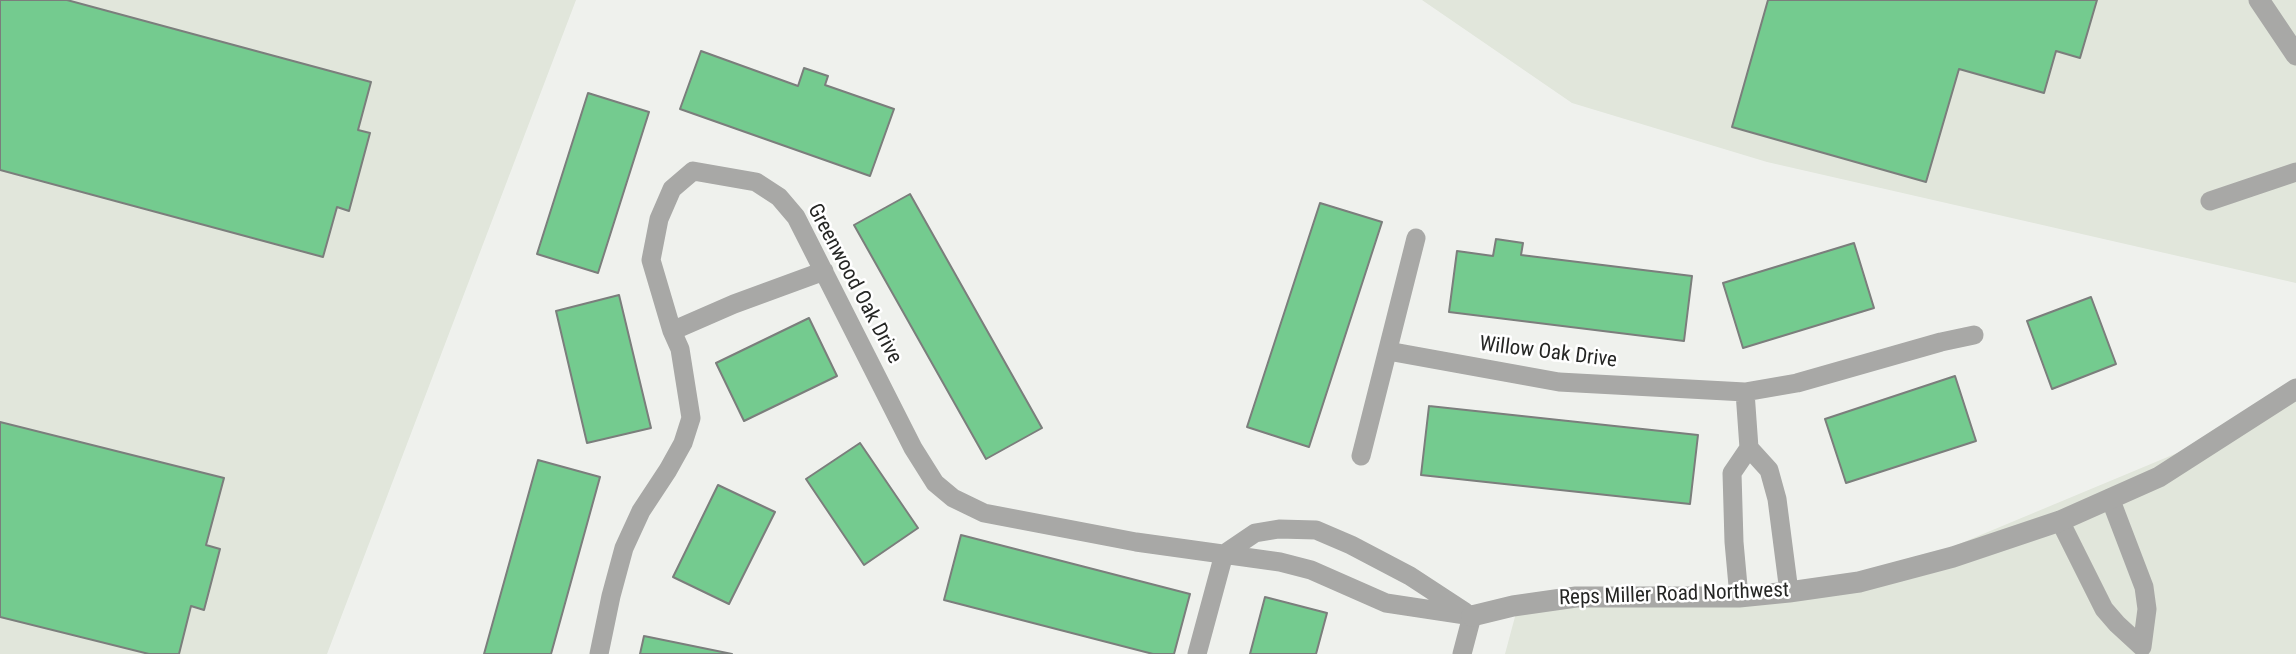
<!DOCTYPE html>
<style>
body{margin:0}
canvas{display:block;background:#eff1ed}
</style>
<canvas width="2296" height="654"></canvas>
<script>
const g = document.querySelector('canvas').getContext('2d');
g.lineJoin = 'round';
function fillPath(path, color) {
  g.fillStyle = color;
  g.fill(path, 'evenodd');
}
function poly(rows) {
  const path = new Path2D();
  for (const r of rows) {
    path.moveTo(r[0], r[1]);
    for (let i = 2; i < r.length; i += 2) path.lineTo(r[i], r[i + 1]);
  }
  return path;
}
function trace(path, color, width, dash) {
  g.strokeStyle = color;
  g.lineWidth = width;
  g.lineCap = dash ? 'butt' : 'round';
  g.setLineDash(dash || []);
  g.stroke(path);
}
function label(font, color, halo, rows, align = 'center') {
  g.font = font + ' "Roboto Condensed",sans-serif';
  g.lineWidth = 5;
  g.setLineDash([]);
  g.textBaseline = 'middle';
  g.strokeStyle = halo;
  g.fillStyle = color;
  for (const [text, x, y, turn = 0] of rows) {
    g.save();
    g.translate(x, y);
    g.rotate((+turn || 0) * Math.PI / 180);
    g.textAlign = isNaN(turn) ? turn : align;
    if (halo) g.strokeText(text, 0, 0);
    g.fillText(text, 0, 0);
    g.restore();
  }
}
fillPath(poly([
 [0,0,576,0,327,654,0,654],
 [1422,0,2296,0,2296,283,1767,162,1572,103],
 [2296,389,2296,654,1505,654,1520,598,1856,587,2182,451]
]), '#e1e6db');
const building = poly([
 [0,0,67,0,371,82,358,130,370,133,349,211,337,207,323,257,0,170,0,0],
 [1768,0,2097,0,2080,58,2056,51,2044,93,1959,69,1926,182,1732,127,1768,0],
 [701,51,798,86,804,68,828,76,825,85,894,109,870,176,680,109,701,51],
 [588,93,649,112,598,273,537,254,588,93],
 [910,194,1042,428,986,459,854,225,910,194],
 [1320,203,1382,222,1309,447,1247,427,1320,203],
 [1496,239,1523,243,1521,255,1692,276,1684,341,1449,312,1457,251,1493,256,1496,239],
 [1854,243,1874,308,1743,348,1723,283,1854,243],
 [619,295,651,428,587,443,556,311,619,295],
 [2091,297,2116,364,2052,389,2027,321,2091,297],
 [809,318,837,376,744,421,716,363,809,318],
 [1955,376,1976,441,1846,483,1825,419,1955,376],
 [1429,406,1698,435,1690,504,1421,475,1429,406],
 [0,422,224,478,206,545,220,549,204,610,191,606,179,654,149,654,0,617,0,422],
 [860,443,918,528,864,565,806,479,860,443],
 [538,460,600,477,551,654,484,654,538,460],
 [718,485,775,512,729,604,673,577,718,485],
 [961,535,1190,594,1174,654,1153,654,944,600,961,535],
 [1265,597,1327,613,1316,654,1250,654,1265,597],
 [644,636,732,654,640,654,644,636]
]);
fillPath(building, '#74cb8f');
trace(building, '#7b7e7c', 2);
trace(poly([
 [2210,201,2296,172],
 [672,331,734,304,824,271],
 [1388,351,1559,382,1745,392,1797,383,1941,342,1974,335],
 [1745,392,1749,448,1769,470,1777,499,1789,592],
 [1361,456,1416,238],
 [2060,521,2104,609,2117,624,2142,647,2147,609,2144,587,2110,498],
 [1224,554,1255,533,1279,529,1316,530,1351,545,1410,576,1465,612],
 [1739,597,1734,542,1732,473,1749,448],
 [599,654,611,596,624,548,641,511,668,470,683,443,691,418,680,349,672,331,651,260,659,219,672,189,693,171,756,182,779,197,796,217,913,448,935,483,953,498,984,513,1136,542,1280,562,1311,570,1386,603,1472,616],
 [1197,654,1224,554],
 [1462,654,1472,616]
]), '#a8a8a6', 19);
trace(poly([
 [2259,0,2296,55],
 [1472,616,1513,606,1576,597,1739,597,1789,592,1859,582,1953,557,2060,521,2159,477,2296,389]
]), '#a8a8a6', 21);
label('21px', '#252624', '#fff', [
 ["Greenwood Oak Drive",854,284,62],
 ["Willow Oak Drive",1548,353,7],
 ["Reps Miller Road Northwest",1674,595,-2]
]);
</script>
